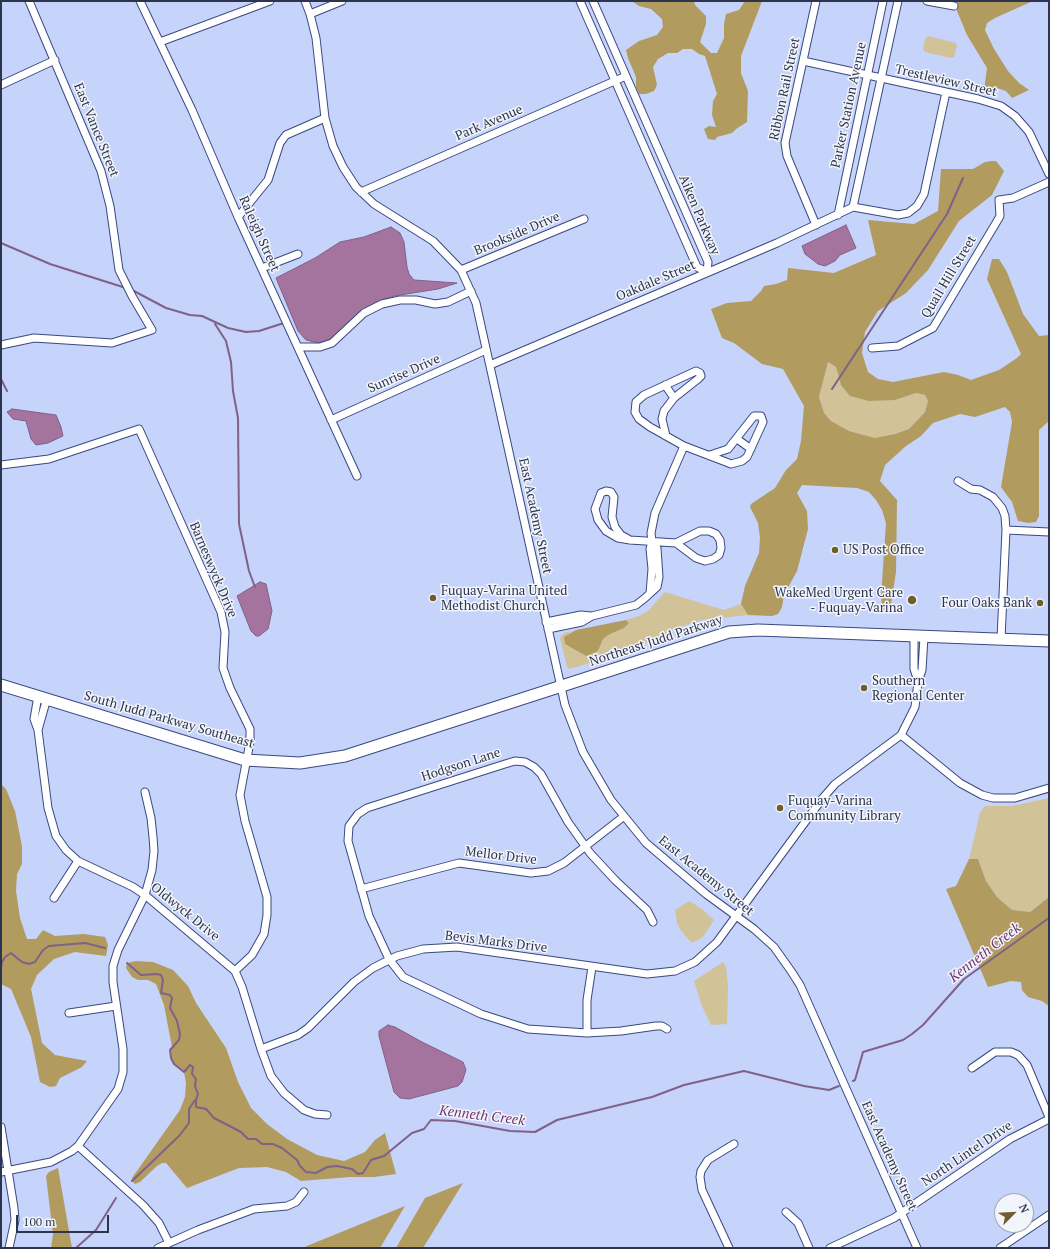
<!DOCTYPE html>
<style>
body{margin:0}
#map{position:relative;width:1050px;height:1249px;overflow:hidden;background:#c6d3fa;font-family:"PT Serif",serif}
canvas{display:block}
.frame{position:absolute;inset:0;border:2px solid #2d354e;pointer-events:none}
.north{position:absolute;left:994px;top:1193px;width:40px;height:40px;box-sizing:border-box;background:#f3f5fc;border:1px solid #a4a8b6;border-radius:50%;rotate:66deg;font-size:11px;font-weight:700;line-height:16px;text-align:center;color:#2d354e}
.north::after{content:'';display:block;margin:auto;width:14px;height:18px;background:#6f5d2b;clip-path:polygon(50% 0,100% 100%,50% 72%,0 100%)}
.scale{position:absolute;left:16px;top:1215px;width:93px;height:18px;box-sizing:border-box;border:2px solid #2d354e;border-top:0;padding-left:5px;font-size:12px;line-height:14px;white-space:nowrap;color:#2d354e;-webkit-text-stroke:3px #f3f5fc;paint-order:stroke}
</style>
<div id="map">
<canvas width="1050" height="1249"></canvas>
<div class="frame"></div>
<div class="north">N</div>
<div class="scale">100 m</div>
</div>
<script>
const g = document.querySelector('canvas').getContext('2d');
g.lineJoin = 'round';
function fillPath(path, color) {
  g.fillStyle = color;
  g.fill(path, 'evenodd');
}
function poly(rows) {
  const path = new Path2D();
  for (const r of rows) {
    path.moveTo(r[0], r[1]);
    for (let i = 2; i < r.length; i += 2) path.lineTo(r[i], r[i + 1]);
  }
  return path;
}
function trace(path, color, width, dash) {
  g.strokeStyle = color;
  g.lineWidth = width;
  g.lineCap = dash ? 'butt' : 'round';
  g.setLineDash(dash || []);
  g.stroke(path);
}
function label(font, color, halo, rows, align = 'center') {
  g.font = font + ' "PT Serif",serif';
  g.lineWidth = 3;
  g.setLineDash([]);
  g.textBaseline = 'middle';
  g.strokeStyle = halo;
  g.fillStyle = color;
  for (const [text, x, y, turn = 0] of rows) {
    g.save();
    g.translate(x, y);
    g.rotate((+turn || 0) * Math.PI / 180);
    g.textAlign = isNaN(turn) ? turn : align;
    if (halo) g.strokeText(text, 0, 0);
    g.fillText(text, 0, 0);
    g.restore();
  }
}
fillPath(poly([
 [928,36,956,43,957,46,954,57,951,58,925,52,923,49,925,39],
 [828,362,836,367,841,385,895,400,916,393,925,395,928,401,925,412,909,429,895,434,875,438,849,431,831,421,824,413,819,397],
 [665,592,724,610,741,604,748,615,702,620,671,630,667,636,577,667,569,669,567,667,560,638,564,633,576,630,569,633,565,644,586,656,593,653,598,651,603,639,610,634,624,628,629,623,626,620,639,616,648,611],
 [1049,798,1049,897,1029,912,1012,910,997,897,986,881,978,859,969,859,980,813,985,806,1012,806],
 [689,901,702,909,714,920,703,937,692,943,681,931,677,923,675,910],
 [723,962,726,967,728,988,727,1024,711,1025,701,1004,694,981]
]), '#d2c298');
fillPath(poly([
 [632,1,694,1,695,5,706,16,706,24,700,42,711,53,717,53,724,38,724,24,726,14,739,10,745,1,762,1,741,56,741,73,748,91,747,122,736,129,732,133,717,137,715,140,708,139,704,129,709,126,716,127,712,115,713,101,717,94,705,56,699,54,692,49,683,49,677,53,668,53,658,59,653,67,657,85,654,91,646,94,639,94,636,87,636,77,628,58,626,50,639,41,657,35,663,27,662,19,651,9,639,6],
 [957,1,1033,1,995,18,987,23,985,30,994,49,1008,71,1019,83,1029,90,1012,98,1006,91,997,88,993,93,984,90,987,68,967,35,957,11],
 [992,161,996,161,1004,171,992,195,959,221,928,270,906,293,878,311,865,332,862,353,868,372,878,379,893,382,944,372,958,375,971,380,999,370,1017,358,1021,354,987,279,992,259,999,259,1007,272,1023,314,1039,336,1049,335,1049,421,1039,430,1039,516,1036,522,1028,523,1018,521,1012,502,1001,487,1012,422,1010,412,1005,407,975,417,960,414,933,423,921,436,906,446,885,465,880,481,897,500,896,572,890,611,886,614,883,610,881,598,886,523,882,510,876,500,869,492,857,488,802,485,797,493,807,511,808,529,797,571,784,595,782,607,778,614,772,616,748,615,741,604,745,586,759,553,760,538,758,523,750,507,751,504,775,488,786,470,797,459,801,441,804,406,783,369,762,364,734,343,722,338,711,309,727,303,751,301,761,291,764,286,776,284,787,280,788,268,834,273,876,255,868,220,914,224,938,211,941,169,973,169,985,162],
 [828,362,836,367,841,385,850,396,869,401,895,400,916,393,925,395,928,401,925,412,909,429,895,434,875,438,849,431,831,421,824,413,819,397],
 [626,620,629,623,624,628,610,634,603,639,598,651,586,656,565,644,564,637,576,630],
 [1,784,6,789,15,811,22,846,22,864,17,874,16,891,20,918,27,939,36,939,43,930,55,936,84,934,105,937,108,945,106,956,75,952,54,959,37,975,31,989,42,1043,55,1055,87,1061,82,1067,60,1078,56,1086,50,1087,40,1082,31,1037,11,989,1,984],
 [969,859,978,859,986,881,997,897,1012,910,1030,912,1049,897,1049,1006,1042,1001,1028,997,1022,990,1021,982,1011,981,988,987,946,889,956,886],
 [136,961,153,962,173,970,188,986,196,1003,226,1048,238,1082,251,1108,267,1124,287,1139,317,1155,344,1161,365,1152,375,1140,385,1133,396,1174,374,1177,350,1177,301,1181,286,1172,267,1167,239,1168,187,1188,166,1163,162,1163,157,1166,140,1182,135,1184,132,1181,132,1178,180,1110,185,1097,186,1083,184,1072,174,1064,171,1058,170,1050,172,1047,164,1005,156,984,148,980,138,980,132,977,126,968,127,963],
 [58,1168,72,1248,51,1248,53,1234,46,1176,49,1172],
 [463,1183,423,1248,396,1248,425,1198],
 [405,1206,380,1248,302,1248]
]), '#b19b5e');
const water = poly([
 [846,225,856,248,840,255,835,261,825,266,818,264,805,254,802,246,846,225],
 [391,227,400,233,404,242,407,267,409,274,414,280,457,283,438,289,394,296,375,302,330,339,318,343,306,340,298,331,276,278,315,258,340,242,364,237,391,227],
 [12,409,56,415,61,427,63,436,48,443,36,445,31,439,26,421,13,419,7,412,12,409],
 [260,582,266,584,272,611,268,629,259,636,256,636,251,631,237,596,260,582],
 [388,1025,395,1027,422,1042,463,1062,466,1070,462,1082,458,1086,409,1099,400,1098,394,1092,379,1036,379,1031,388,1025]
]);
fillPath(water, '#a4749f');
trace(water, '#806187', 1);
trace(poly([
 [1,243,50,264,126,288],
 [132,290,166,308,190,315,202,316,228,328,246,332,259,331,284,323],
 [215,324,226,341,231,362,233,391,238,418,239,524,249,571,255,587],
 [1,379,7,391],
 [832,389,947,214,963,178],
 [127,963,141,975,157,974,161,975,163,980,161,993,170,995,172,998,170,1008,177,1021,180,1034,179,1040,170,1050,171,1058,174,1064,184,1072,190,1065,193,1067,192,1074,196,1079,195,1086,198,1094,196,1100,196,1107,206,1109,214,1118,241,1132,248,1139,256,1139,262,1144,273,1144,282,1148,297,1160,300,1166,306,1172,316,1173,327,1167,337,1166,352,1169,358,1174,363,1173,371,1160,384,1156,412,1133,424,1129,431,1120,455,1121,510,1131,535,1132,557,1120,652,1097,684,1085,744,1071,804,1086,829,1090,839,1086],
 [1,967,2,962,5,957,11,953,22,962,29,964,35,962,43,950,49,946,85,943,105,948],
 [853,1081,855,1080,863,1052,903,1040,912,1034,923,1025,964,979,1049,918],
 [132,1181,179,1136,189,1123,189,1109,195,1100],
 [76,1248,96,1230,116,1198]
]), '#806187', 2);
const minor = poly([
 [140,1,192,110,238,217,357,476],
 [305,1,310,14,316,38,325,118,333,146,343,167,356,187,374,204,433,241,461,270,476,303,565,705,583,752,611,800,646,843,706,894,754,929,774,947,791,971,800,985,917,1248],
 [580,1,697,267,707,272,708,262,593,1],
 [927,1,954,6],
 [310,14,342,1],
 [160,42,270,1],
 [803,61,978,99,1001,106,1015,116,1029,132,1049,174],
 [1,85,55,60],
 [361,192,626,76],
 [853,207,898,1],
 [853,207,898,215,908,213,917,206,924,194,946,92],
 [838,215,883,1],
 [238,217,268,180,280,143,286,135,325,118],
 [816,225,787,156,785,143,816,1],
 [262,268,298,254],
 [461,270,584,219],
 [1,345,34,338,112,343,152,330,132,296,119,270,110,206,101,171,29,1],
 [298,347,320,347,332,343,364,313,382,304,400,300,416,300,435,304,448,302,471,291],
 [872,348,898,346,933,328,996,223,1000,216,999,200,1013,198,1049,182],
 [490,365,777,243,853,207],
 [665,385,674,398],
 [331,420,486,350],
 [666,436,662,419,664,411,674,398,698,379,701,376,700,373,696,371,644,395,636,402,635,412,639,419,650,427,659,432,666,436,684,446,726,462,731,464,742,461,747,457,763,422,761,416,754,416,728,449,710,455],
 [737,439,751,449],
 [1,465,49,459,139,429,221,612,225,632,223,668,230,688,250,729,250,742,240,795,245,821,267,897,267,915,264,934,252,955,235,971],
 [958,481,971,489,980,490,993,497,1002,508,1005,516,1006,530,1001,639],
 [1006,530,1049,532],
 [630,540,621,535,615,527,612,517,614,497,611,492,606,491,601,493,595,509,598,520,606,531,618,538,630,540,676,543,696,558,705,561,713,559,719,555,721,548,720,540,716,534,709,531,700,531,676,543],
 [650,593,652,569,650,549,652,541,651,533,655,513,684,446],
 [546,622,581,615,591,616],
 [548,629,582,622,592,616,636,605,645,598,657,587,659,577,657,548,652,541],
 [914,636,914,669,918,681],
 [38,696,34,719,38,730,48,808,56,836,66,850,78,861,133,887,145,895,235,971,242,987,261,1049,271,1076,284,1093,304,1110,315,1114,327,1115],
 [38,730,47,698],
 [901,735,960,783,982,795,993,798,1015,798,1049,788],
 [361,889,459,863,531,873,548,871,564,863,623,817],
 [54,898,78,861],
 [653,922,647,910,615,880,590,853,568,822,541,774,534,767,525,762,515,761,505,764,367,808,358,814,349,826,348,841,369,916,389,959,403,977,481,1014,528,1029,587,1033,621,1031,656,1026,662,1026,667,1029],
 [69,1013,116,1006],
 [587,1033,587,1000,592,967],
 [261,1049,298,1035,308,1028,354,982,373,968,397,956,423,949,457,947,647,974,675,971,695,962,717,942,822,799,835,784,901,735,915,707,918,682,922,670,924,637],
 [972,1068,995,1052,1011,1052,1018,1055,1027,1065,1049,1117],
 [1,1127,14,1208,15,1220,9,1248],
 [78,1146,143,1205,159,1223,169,1243],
 [1,1172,51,1162,72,1151,78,1146,118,1089,123,1072,123,1049,113,982,113,966,118,950,145,895,152,870,154,851,153,837,151,818,145,792],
 [786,1212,798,1223,809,1248],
 [158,1248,198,1230,254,1209,287,1206,296,1202,304,1192],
 [729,1248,702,1190,700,1177,701,1171,708,1160,734,1144],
 [830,1248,894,1218,1010,1139,1049,1119],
 [1000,1248,1049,1215]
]);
const highway = poly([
 [1,685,245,760,300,763,345,756,729,632,758,630,1049,641]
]);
trace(minor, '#3a4980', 9);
trace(highway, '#3a4980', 13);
trace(minor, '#fff', 7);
trace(highway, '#fff', 11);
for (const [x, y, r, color] of [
 [835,550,4,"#6f5d2b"],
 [433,598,4,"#6f5d2b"],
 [912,600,5,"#6f5d2b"],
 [1040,603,4,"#6f5d2b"],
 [864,688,4,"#6f5d2b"],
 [780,808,4,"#6f5d2b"]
]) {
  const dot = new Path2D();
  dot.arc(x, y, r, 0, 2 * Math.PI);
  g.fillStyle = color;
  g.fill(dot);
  trace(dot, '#f3f5fc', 1.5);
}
label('13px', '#2d354e', '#f3f5fc', [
 ["Trestleview Street",946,81,13],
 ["Ribbon Rail Street",785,89,-78],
 ["Parker Station Avenue",849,105,-78],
 ["Park Avenue",489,123,-23],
 ["East Vance Street",96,130,68],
 ["Aiken Parkway",699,215,67],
 ["Raleigh Street",259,234,66],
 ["Brookside Drive",517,234,-23],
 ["Quail Hill Street",949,277,-59],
 ["Oakdale Street",656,281,-23],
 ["Sunrise Drive",404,374,-24],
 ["East Academy Street",535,516,78],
 ["Barneswyck Drive",213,570,67],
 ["Northeast Judd Parkway",656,641,-18],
 ["South Judd Parkway Southeast",169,720,16],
 ["Hodgson Lane",461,765,-18],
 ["Mellor Drive",501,856,7],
 ["East Academy Street",706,876,39],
 ["Oldwyck Drive",185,912,39],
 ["Bevis Marks Drive",496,942,7],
 ["North Lintel Drive",967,1154,-34],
 ["East Academy Street",889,1156,66]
]);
label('13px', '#2d354e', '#f3f5fc', [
 ["US Post Office",843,550],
 ["Fuquay-Varina United",441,591],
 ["Methodist Church",441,606],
 ["WakeMed Urgent Care",903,593,"right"],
 ["- Fuquay-Varina",903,608,"right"],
 ["Four Oaks Bank",1032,603,"right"],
 ["Southern",872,681],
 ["Regional Center",872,696],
 ["Fuquay-Varina",788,801],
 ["Community Library",788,816]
], 'left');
label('italic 14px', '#71356d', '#f3f5fc', [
 ["Kenneth Creek",985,953,-38],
 ["Kenneth Creek",482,1116,7]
]);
</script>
